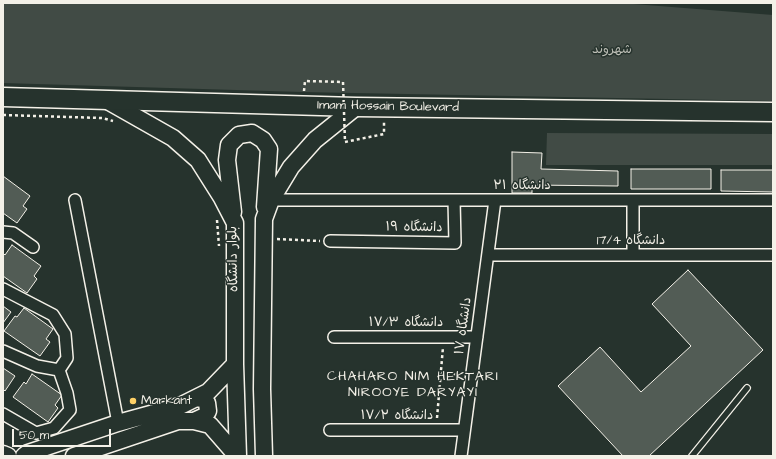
<!DOCTYPE html>
<meta charset="utf-8">
<style>
body{margin:0}
#map{position:relative;width:776px;height:459px;overflow:hidden;background:#26332d;font-family:"Architects Daughter",sans-serif}
canvas{display:block}
.frame{position:absolute;inset:0;border:4px solid #f4f1e8;pointer-events:none}
.scale{position:absolute;left:12px;top:429px;width:99px;height:18px;box-sizing:border-box;border:2px solid #f4f1e8;border-top:0;padding-left:5px;font-size:12px;line-height:14px;white-space:nowrap;color:#f4f1e8;-webkit-text-stroke:3px #26332d;paint-order:stroke}
</style>
<div id="map">
<canvas width="776" height="459"></canvas>
<div class="frame"></div>
<div class="scale">50 m</div>
</div>
<script>
const g = document.querySelector('canvas').getContext('2d');
g.lineJoin = 'round';
function fillPath(path, color) {
  g.fillStyle = color;
  g.fill(path, 'evenodd');
}
function poly(rows) {
  const path = new Path2D();
  for (const r of rows) {
    path.moveTo(r[0], r[1]);
    for (let i = 2; i < r.length; i += 2) path.lineTo(r[i], r[i + 1]);
  }
  return path;
}
function trace(path, color, width, dash) {
  g.strokeStyle = color;
  g.lineWidth = width;
  g.lineCap = dash ? 'butt' : 'round';
  g.setLineDash(dash || []);
  g.stroke(path);
}
function label(font, color, halo, rows, align = 'center') {
  g.font = font + ' "Architects Daughter","Playpen Sans Arabic",sans-serif';
  g.lineWidth = 3;
  g.setLineDash([]);
  g.textBaseline = 'middle';
  g.strokeStyle = halo;
  g.fillStyle = color;
  for (const [text, x, y, turn = 0] of rows) {
    g.save();
    g.translate(x, y);
    g.rotate((+turn || 0) * Math.PI / 180);
    g.textAlign = isNaN(turn) ? turn : align;
    if (halo) g.strokeText(text, 0, 0);
    g.fillText(text, 0, 0);
    g.restore();
  }
}
fillPath(poly([
 [3,3,621,3,773,15,773,101,302,92,3,83],
 [547,133,773,134,773,165,546,165]
]), '#414b45');
const building = poly([
 [512,152,542,153,541,169,618,171,618,186,532,185,532,193,512,193,512,152],
 [631,169,711,169,711,189,631,189,631,169],
 [721,170,773,170,773,192,721,191,721,170],
 [3,176,30,196,23,206,27,209,17,223,3,213,3,176],
 [12,245,41,266,34,276,37,279,27,293,3,276,3,253,5,255,12,245],
 [688,270,763,350,649,456,623,456,558,386,600,347,641,392,691,346,652,304,688,270],
 [3,306,11,312,3,323,3,306],
 [24,308,53,329,46,339,50,342,40,356,4,331,15,316,17,317,24,308],
 [3,368,15,376,5,391,3,389,3,368],
 [32,374,62,395,55,405,58,408,48,422,13,397,24,382,26,384,32,374]
]);
fillPath(building, '#525c55');
trace(building, '#f4f1e8', 1);
const lane = poly([
 [692,456,747,388]
]);
const street = poly([
 [75,200,118,423],
 [271,200,773,200],
 [633,200,633,255],
 [3,232,13,233,33,247],
 [330,241,455,243,454,200],
 [488,255,773,255],
 [3,289,53,315,65,334,67,358,59,370],
 [334,337,477,337],
 [3,351,37,366,59,370],
 [3,414,36,433,54,428,70,410,67,393,59,370],
 [330,430,464,430],
 [461,456,495,200]
]);
const secondary = poly([
 [106,100,173,138,198,160,222,198,235,223,235,364,238,456],
 [233,212,227,160,229,145,239,135,252,133,263,140,269,149,265,207],
 [194,421,205,416,208,411,207,403,203,399,196,398],
 [3,454,8,456],
 [24,456,28,453,118,423,180,406,208,392,235,364],
 [74,456,178,421,194,421,210,425,237,456],
 [264,456,262,389,264,219,271,200,291,167,315,140,356,107]
]);
const primary = poly([
 [3,97,356,107,773,112]
]);
trace(lane, '#f4f1e8', 8);
trace(street, '#f4f1e8', 14);
trace(secondary, '#f4f1e8', 19);
trace(primary, '#f4f1e8', 21);
trace(poly([
 [304,91,305,81,343,82],
 [3,115,102,118,113,121],
 [345,142,384,134,384,121],
 [217,220,219,246],
 [277,239,320,241],
 [441,373,460,375],
 [437,418,443,347]
]), '#f4f1e8', 2.5, [3, 3]);
trace(lane, '#26332d', 5.5);
trace(street, '#26332d', 11);
trace(secondary, '#26332d', 16);
trace(primary, '#26332d', 18);
trace(poly([
 [343,82,345,142]
]), '#f4f1e8', 2.5, [3, 3]);
for (const [x, y, r, color] of [
 [133,401,4,"#ffd166"]
]) {
  const dot = new Path2D();
  dot.arc(x, y, r, 0, 2 * Math.PI);
  g.fillStyle = color;
  g.fill(dot);
  trace(dot, '#26332d', 1.5);
}
label('13px', '#bebfb7', '#26332d', [
 ["شهروند",612,50]
]);
label('13px', '#f4f1e8', '#26332d', [
 ["Imam Hossain Boulevard",388,107,1],
 ["دانشگاه ۲۱",522,186],
 ["دانشگاه ۱۹",414,228,1],
 ["دانشگاه 17/4",631,241],
 ["بلوار دانشگاه",234,259,-91],
 ["دانشگاه ۱۷/۳",406,323],
 ["دانشگاه ۱۷",464,326,-82],
 ["دانشگاه ۱۷/۲",397,416]
]);
label('13px', '#f4f1e8', '#26332d', [
 ["Markant",141,401]
], 'left');
g.letterSpacing = '1px';
label('14px', '#f4f1e8', '#26332d', [
 ["CHAHARO NIM HEKTARI",413,377],
 ["NIROOYE DARYAYI",413,393]
]);
g.letterSpacing = '0px';
</script>
